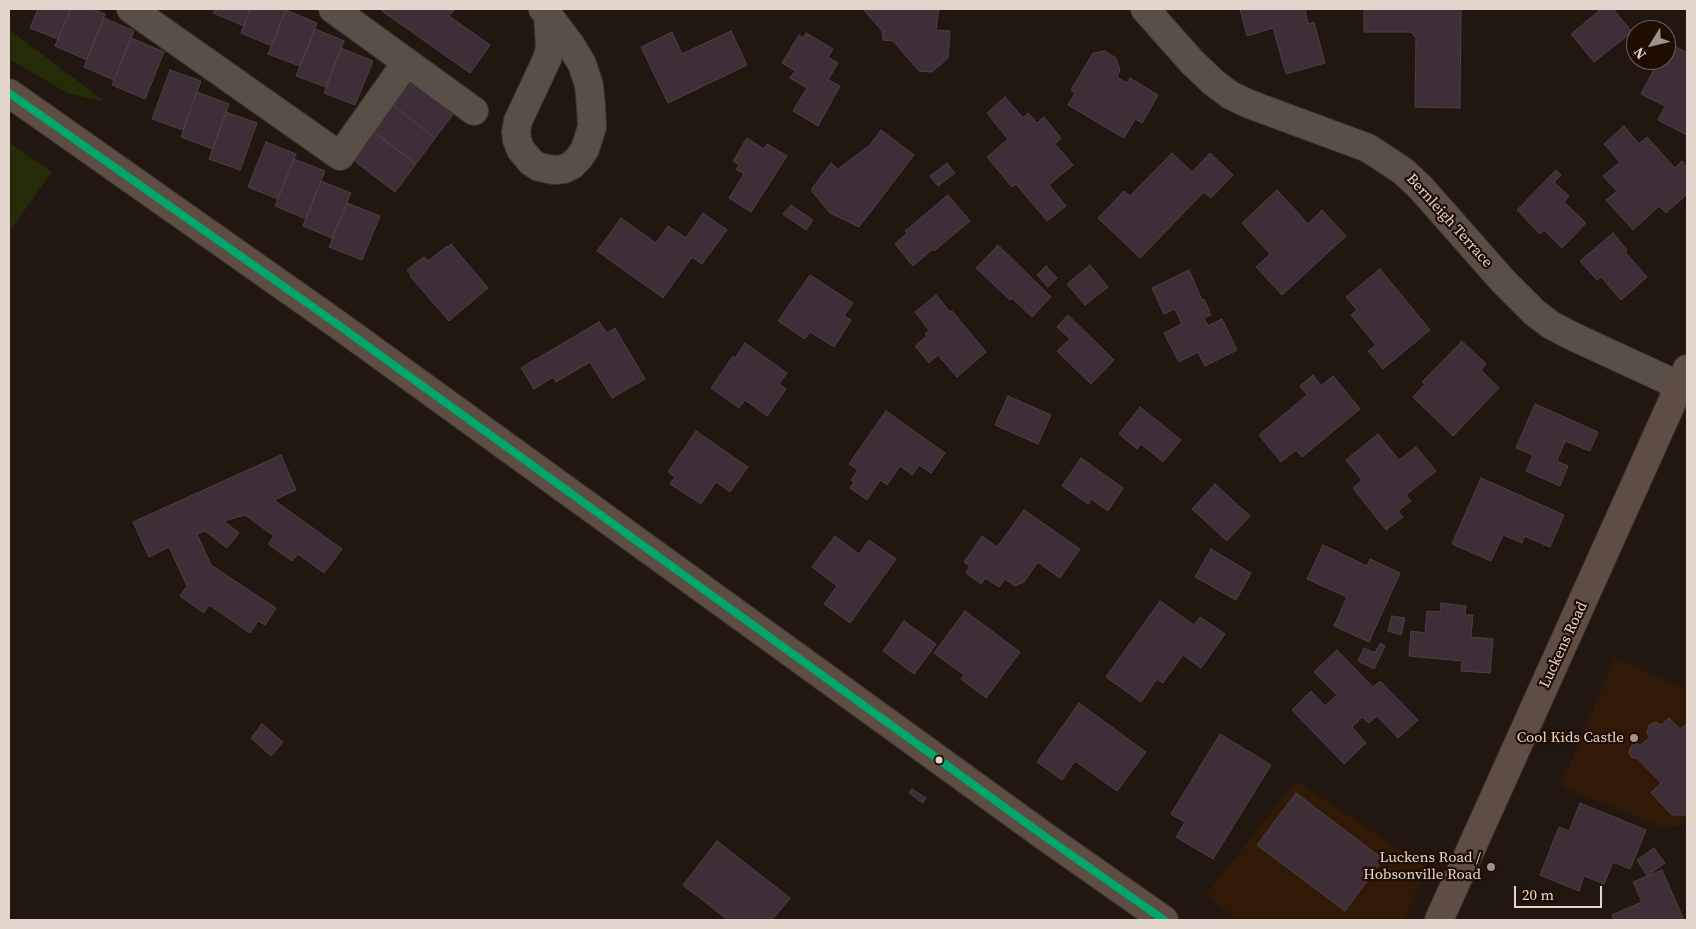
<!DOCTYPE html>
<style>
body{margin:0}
#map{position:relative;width:1696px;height:929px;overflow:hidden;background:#221710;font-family:"Source Serif 4",serif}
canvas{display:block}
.frame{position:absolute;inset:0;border:10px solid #e3d5cc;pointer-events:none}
.north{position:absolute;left:1626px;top:20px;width:50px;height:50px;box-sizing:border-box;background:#200d02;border:1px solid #6e5d53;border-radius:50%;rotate:234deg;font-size:14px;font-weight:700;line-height:20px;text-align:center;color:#e3d5cc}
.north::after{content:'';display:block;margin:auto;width:18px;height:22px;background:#9f928a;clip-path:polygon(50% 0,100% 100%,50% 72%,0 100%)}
.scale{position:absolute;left:1514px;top:886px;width:88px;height:22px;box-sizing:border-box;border:2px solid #e3d5cc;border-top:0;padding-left:6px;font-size:15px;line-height:18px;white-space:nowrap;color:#e3d5cc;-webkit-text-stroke:4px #200d02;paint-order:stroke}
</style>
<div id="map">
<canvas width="1696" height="929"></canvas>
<div class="frame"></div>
<div class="north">N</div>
<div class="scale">20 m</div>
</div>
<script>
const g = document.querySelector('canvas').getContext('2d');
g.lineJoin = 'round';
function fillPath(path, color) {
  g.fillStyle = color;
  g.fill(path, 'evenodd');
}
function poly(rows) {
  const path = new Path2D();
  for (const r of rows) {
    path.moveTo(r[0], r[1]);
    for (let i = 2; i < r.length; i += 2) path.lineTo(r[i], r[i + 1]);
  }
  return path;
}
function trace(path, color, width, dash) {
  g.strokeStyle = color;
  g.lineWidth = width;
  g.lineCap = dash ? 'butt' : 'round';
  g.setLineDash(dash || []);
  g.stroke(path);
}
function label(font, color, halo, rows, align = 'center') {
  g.font = font + ' "Source Serif 4",serif';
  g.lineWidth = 4.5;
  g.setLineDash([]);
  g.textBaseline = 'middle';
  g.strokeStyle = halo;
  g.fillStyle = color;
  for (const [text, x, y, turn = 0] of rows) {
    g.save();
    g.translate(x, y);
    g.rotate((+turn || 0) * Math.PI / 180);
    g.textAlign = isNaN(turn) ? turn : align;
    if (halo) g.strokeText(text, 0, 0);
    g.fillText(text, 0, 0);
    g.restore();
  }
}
fillPath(poly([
 [1615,658,1687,691,1687,824,1664,828,1561,786],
 [1296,781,1426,867,1404,920,1238,920,1206,895]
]), '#311908');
fillPath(poly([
 [9,29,104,101,69,94,9,59],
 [9,142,52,172,9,232]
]), '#242b06');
const building = poly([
 [38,9,71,9,58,39,30,28,38,9],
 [71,9,92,9,105,14,87,60,55,46,71,9],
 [215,9,250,9,244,26,213,13,215,9],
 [250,9,286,9,272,46,241,33,250,9],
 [384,9,455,9,449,16,490,45,470,73,382,11,384,9],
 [863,9,939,9,936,30,950,31,948,58,932,72,919,71,893,41,883,40,882,31,863,9],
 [1240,9,1305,9,1308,24,1314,22,1325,63,1286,74,1273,28,1247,36,1240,9],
 [1364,9,1463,9,1461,10,1460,108,1415,107,1416,38,1411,32,1364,32,1364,9],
 [1597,9,1613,9,1632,32,1594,62,1571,34,1599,11,1597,9],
 [286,10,317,23,300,66,268,54,286,10],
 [104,18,134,31,114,80,84,67,104,18],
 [315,29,344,41,326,87,296,76,315,29],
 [731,31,747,65,668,103,641,47,672,32,682,54,731,31],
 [806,33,833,49,828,57,838,63,828,80,840,86,818,126,793,111,807,88,790,78,795,71,782,63,799,35,803,38,806,33],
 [131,38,164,52,145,99,112,85,131,38],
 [1668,43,1687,53,1687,135,1658,120,1665,106,1641,94,1659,60,1666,60,1666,46,1668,43],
 [341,48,373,61,355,105,324,93,341,48],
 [1105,51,1116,58,1120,70,1117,77,1127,83,1130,78,1158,95,1142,123,1135,119,1124,138,1068,105,1075,93,1071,90,1093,53,1105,51],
 [170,70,201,81,183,130,152,119,170,70],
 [412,82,454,113,435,138,394,106,412,82],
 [197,92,229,104,213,149,181,137,197,92],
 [1005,97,1023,118,1028,113,1037,123,1044,117,1061,138,1055,144,1073,165,1049,185,1066,206,1047,221,1016,184,1012,187,987,157,1008,139,987,113,1005,97],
 [394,106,435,138,416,164,374,132,394,106],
 [226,112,257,123,240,170,209,159,226,112],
 [1624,126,1639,144,1647,137,1675,168,1682,161,1687,168,1687,194,1666,213,1659,206,1633,230,1606,200,1617,191,1603,176,1620,162,1604,144,1624,126],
 [881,130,914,155,859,227,830,213,811,190,831,163,838,169,870,145,881,130],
 [374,132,416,164,395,192,353,160,374,132],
 [747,138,764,149,767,144,787,156,751,212,729,198,744,174,736,169,739,165,733,161,747,138],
 [266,142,296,154,278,199,248,187,266,142],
 [1172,153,1192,172,1210,153,1233,175,1211,198,1204,192,1140,258,1098,218,1124,191,1130,196,1172,153],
 [294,159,325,171,306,219,275,206,294,159],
 [947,163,955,173,938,186,930,176,947,163],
 [1556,170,1561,175,1554,182,1569,196,1564,202,1586,223,1562,248,1544,230,1540,234,1517,210,1556,170],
 [321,181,351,193,332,238,303,226,321,181],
 [1277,190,1308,224,1322,210,1346,236,1282,295,1256,267,1270,254,1242,223,1277,190],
 [948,195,970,221,934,251,933,249,913,266,895,244,907,233,905,231,948,195],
 [347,203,380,216,362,260,329,247,347,203],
 [791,205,813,220,806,230,783,214,791,205],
 [703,213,727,230,702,264,692,257,663,298,597,251,621,218,656,243,668,226,686,238,703,213],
 [1613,233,1627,250,1625,252,1647,277,1621,300,1601,277,1597,280,1580,261,1613,233],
 [451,244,488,288,449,321,410,276,411,275,407,270,424,257,428,261,447,246,448,247,451,244],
 [998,245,1051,297,1032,317,1012,298,1010,300,976,268,998,245],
 [1090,265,1108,287,1085,305,1067,284,1090,265],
 [1046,266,1057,278,1048,287,1037,275,1046,266],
 [1380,269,1430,330,1383,369,1368,351,1376,345,1351,315,1357,310,1346,297,1380,269],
 [1189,270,1202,300,1204,299,1211,315,1204,318,1208,326,1222,319,1237,350,1205,366,1198,352,1179,362,1164,333,1182,324,1175,309,1164,314,1152,288,1189,270],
 [810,275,853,303,844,316,851,320,834,347,810,332,805,339,778,321,810,275],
 [936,295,950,312,952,311,986,352,957,377,938,355,929,363,915,346,927,336,925,334,929,330,915,312,936,295],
 [1068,315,1114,360,1091,384,1057,351,1070,339,1057,327,1068,315],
 [599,322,607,333,615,328,645,379,612,398,590,362,556,382,553,377,534,389,521,368,599,322],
 [1462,341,1486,364,1481,370,1499,388,1453,436,1413,397,1425,384,1422,382,1462,341],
 [745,343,787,373,779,384,786,389,767,416,745,400,739,408,711,388,733,356,735,358,745,343],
 [1313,375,1321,386,1333,376,1360,409,1302,457,1296,450,1281,462,1259,435,1307,395,1300,386,1313,375],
 [1008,396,1051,415,1038,444,995,425,1008,396],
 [1535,404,1598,432,1590,451,1565,441,1557,461,1568,466,1560,486,1526,471,1533,455,1516,448,1535,404],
 [1140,407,1181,440,1163,462,1141,444,1137,449,1119,434,1140,407],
 [886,411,945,453,931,473,919,465,912,475,900,466,887,485,880,480,867,500,850,488,854,482,851,480,858,470,849,464,886,411],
 [696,431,748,467,730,492,716,482,701,504,670,484,675,477,668,472,696,431],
 [1378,434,1399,460,1416,447,1436,471,1406,495,1411,501,1398,511,1403,517,1386,530,1353,488,1362,480,1346,460,1378,434],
 [281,455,296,490,274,500,342,549,324,573,298,554,292,561,268,544,274,536,245,515,224,521,239,533,227,548,205,531,197,534,211,565,276,608,265,625,258,621,250,633,209,605,204,613,180,596,187,586,169,547,149,557,133,522,281,455],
 [1081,458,1123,488,1108,511,1091,499,1088,504,1062,486,1081,458],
 [1481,478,1564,515,1550,547,1524,536,1522,543,1503,535,1491,561,1452,544,1481,478],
 [1215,484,1250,516,1227,541,1192,509,1215,484],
 [1024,510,1080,549,1060,578,1038,562,1024,582,1015,586,1005,579,999,587,985,578,981,584,966,573,970,566,964,562,982,536,997,547,1024,510],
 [835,536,859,554,869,540,896,559,850,623,824,604,837,586,812,567,835,536],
 [1323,545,1367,566,1370,559,1400,573,1369,642,1334,626,1347,597,1307,579,1323,545],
 [1211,549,1251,573,1236,600,1195,577,1211,549],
 [1160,601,1194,625,1200,617,1225,634,1201,668,1183,655,1163,683,1157,679,1141,702,1106,677,1160,601],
 [1441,603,1466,606,1465,615,1473,615,1471,637,1493,639,1490,673,1461,671,1462,661,1409,656,1411,631,1425,633,1427,611,1440,612,1441,603],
 [965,611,1020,652,986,698,961,679,964,675,934,653,965,611],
 [1392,616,1405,618,1401,635,1388,631,1392,616],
 [904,621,936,644,914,674,883,651,904,621],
 [1380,643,1385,646,1374,669,1358,661,1364,648,1375,653,1380,643],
 [1337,650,1373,687,1380,681,1418,720,1398,738,1377,716,1369,723,1362,717,1352,727,1366,743,1344,764,1292,710,1311,691,1325,706,1337,695,1314,672,1337,650],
 [1079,703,1146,752,1117,791,1075,761,1062,780,1037,762,1079,703],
 [1669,718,1680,729,1685,725,1687,726,1687,815,1672,815,1651,793,1661,783,1637,758,1632,758,1629,753,1631,746,1636,743,1641,745,1650,737,1647,733,1649,725,1656,722,1661,725,1669,718],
 [262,724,283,742,271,756,251,738,262,724],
 [1220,734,1271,765,1213,859,1176,837,1185,822,1171,814,1220,734],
 [912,789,926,798,923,803,909,793,912,789],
 [1296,793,1383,859,1345,911,1257,845,1296,793],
 [1580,803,1646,830,1630,869,1613,862,1604,884,1584,876,1579,891,1540,875,1559,827,1569,831,1580,803],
 [717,841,790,898,772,920,728,920,683,885,717,841],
 [1654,848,1665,863,1647,876,1637,860,1654,848],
 [1662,870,1684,920,1614,920,1612,915,1642,902,1633,882,1662,870]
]);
fillPath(building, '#3e2e37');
trace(building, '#4a4242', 1);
const minor = poly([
 [131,9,340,156,406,63],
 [333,9,474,111],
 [543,9,548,15,570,44,582,64,589,85,591,107,592,127,585,149,579,158,572,165,564,169,554,170,539,167,531,162,521,150,517,140,516,132,518,121,547,59,550,48,548,15],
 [1145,9,1192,62,1213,82,1230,95,1249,104,1368,148,1403,171,1421,188,1503,281,1535,313,1551,325,1572,336,1680,386]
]);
const major = poly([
 [9,93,337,324,1047,838,1164,920],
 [1439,920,1687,369]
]);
trace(minor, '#3b322c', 30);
trace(major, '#3b322c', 30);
trace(minor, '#5a4e48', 28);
trace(major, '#5e4d43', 28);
trace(poly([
 [9,93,337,324,1047,838,1164,920]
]), '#00a76d', 8);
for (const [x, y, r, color] of [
 [1634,738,5,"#9f928a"],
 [939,760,4.5,"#e3d5cc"],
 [1491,867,5,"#9f928a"]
]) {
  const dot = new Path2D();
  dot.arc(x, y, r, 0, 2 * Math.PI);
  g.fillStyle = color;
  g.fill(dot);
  trace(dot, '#200d02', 2);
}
label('15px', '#e3d5cc', '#200d02', [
 ["Bernleigh Terrace",1449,221,48],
 ["Luckens Road",1564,645,-65]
]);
label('15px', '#e3d5cc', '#200d02', [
 ["Cool Kids Castle",1624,738],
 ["Luckens Road /",1481,858],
 ["Hobsonville Road",1481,875]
], 'right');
</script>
